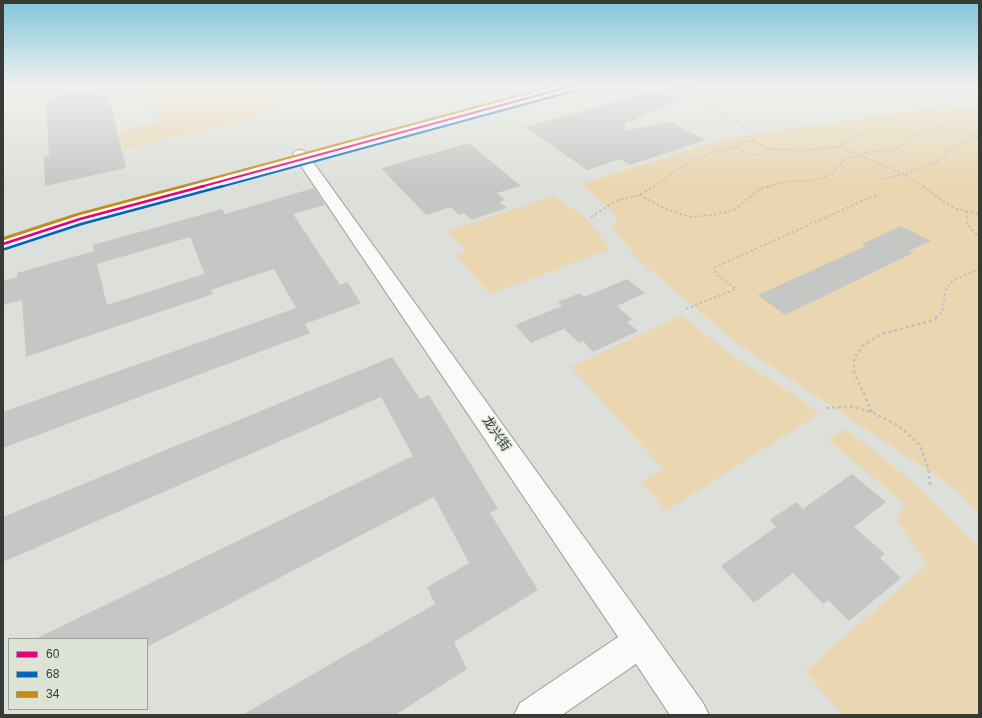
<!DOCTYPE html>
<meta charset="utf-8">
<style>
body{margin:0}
#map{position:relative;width:982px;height:718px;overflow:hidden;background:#dde0da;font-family:Arial,sans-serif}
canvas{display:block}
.frame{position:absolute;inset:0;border:4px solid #383a35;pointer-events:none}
.legend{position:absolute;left:8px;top:638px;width:140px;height:72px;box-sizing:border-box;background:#dde4d6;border:1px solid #9ba096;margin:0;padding:5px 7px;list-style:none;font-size:12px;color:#383a35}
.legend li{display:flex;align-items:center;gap:8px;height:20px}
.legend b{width:20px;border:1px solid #9ba096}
</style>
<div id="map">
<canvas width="982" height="718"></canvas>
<div class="frame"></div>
<ul class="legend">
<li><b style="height:5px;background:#e5007d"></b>60</li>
<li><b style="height:5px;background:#0065bd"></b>68</li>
<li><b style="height:5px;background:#c78b0d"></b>34</li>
</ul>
</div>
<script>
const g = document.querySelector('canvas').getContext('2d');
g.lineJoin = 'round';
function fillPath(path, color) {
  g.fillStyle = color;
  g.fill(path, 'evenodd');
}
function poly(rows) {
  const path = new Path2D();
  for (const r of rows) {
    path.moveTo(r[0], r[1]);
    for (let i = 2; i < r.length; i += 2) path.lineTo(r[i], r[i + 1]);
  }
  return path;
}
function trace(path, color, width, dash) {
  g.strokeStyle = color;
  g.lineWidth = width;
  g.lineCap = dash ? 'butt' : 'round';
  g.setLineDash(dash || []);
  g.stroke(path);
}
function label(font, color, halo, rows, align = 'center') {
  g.font = font + ' Arial,"Noto Sans SC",sans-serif';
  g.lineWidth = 3;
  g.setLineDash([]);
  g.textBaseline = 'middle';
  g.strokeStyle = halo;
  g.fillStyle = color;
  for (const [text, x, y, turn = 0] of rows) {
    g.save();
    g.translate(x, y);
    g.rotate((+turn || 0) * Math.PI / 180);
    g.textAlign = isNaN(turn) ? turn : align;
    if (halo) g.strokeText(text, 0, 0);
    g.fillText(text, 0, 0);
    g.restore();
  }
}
fillPath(poly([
 [134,86,344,86,268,108,240,123,123,150,119,133,163,119,164,114,155,103,137,98,136,95,137,90],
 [949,105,979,110,979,515,960,492,738,344,636,258,613,226,618,217,581,184,726,138],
 [553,196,579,213,598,231,608,250,490,294,456,255,466,252,448,231],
 [682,315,727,352,805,402,819,414,666,511,641,482,664,470,571,367],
 [845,428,913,482,979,548,979,715,842,715,805,671,927,565,896,517,906,505,828,440]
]), '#ead6b0');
fillPath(poly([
 [672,86,697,86,698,91,625,124,627,130,671,122,705,140,630,165,621,159,587,170,525,127],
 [104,88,107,89,126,168,45,186,44,157,49,156,46,100,55,99,54,97],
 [469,143,521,186,497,193,505,200,500,202,507,208,471,220,464,213,459,215,451,207,426,215,381,168],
 [314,188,325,205,293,214,340,285,347,282,361,303,305,324,274,269,211,290,213,294,26,357,22,300,3,305,3,281,17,277,17,273,94,251,96,262,93,245,222,209,225,214],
 [190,237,207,280,204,274,107,305,97,264],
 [901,226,931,241,909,251,913,253,785,315,758,295,866,246,862,244],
 [627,279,645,293,617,306,632,319,627,322,638,331,593,352,583,341,579,343,564,329,531,343,515,325,562,306,558,302,580,293,584,297],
 [296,308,310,333,3,448,3,412],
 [392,357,420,399,429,395,498,509,490,513,538,590,454,642,467,669,395,715,242,715,435,604,427,587,469,563,434,497,147,647,147,639,35,639,413,456,381,397,3,562,3,517],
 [852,474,886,502,854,527,885,554,880,558,901,578,849,621,828,600,823,604,793,573,754,603,721,566,776,527,770,520,796,502,803,509]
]), '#c4c7c3');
const street = poly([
 [300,150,305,151,651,630,703,703,709,715,670,715,636,664,562,715,514,715,520,703,618,637,293,154,295,151,300,150]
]);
const secondary = poly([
 [559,86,579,86,577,89,86,223,3,249,3,238,74,215,559,86]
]);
trace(street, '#989b96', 2);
trace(secondary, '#989b96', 2);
trace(poly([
 [128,86,133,99,150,105,159,117],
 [174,86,189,92,188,98],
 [223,89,239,94,237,100,226,106,209,109,194,109,186,105,188,98,197,93,223,89],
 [698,99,743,126,753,141],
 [917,114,935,124,950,129],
 [753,141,768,149,765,154,755,155,744,152,738,147,741,142,753,141],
 [839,147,904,174,924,187],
 [768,149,807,150,839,147,876,125,902,115,950,113,966,114,979,118],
 [879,180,904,174,945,158,948,150,979,137],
 [653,187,684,165,702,156,717,151,738,147],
 [766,187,789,181,810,181,823,178,833,173,843,161,867,152,892,150,901,147,908,142,913,134,937,130,952,130,979,137]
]), '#c0c1bf', 1.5, [2, 2]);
trace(poly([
 [923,186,945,203,957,209,979,214],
 [639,195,668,210,690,217,713,215,734,210,760,189,769,186],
 [966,211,968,225,979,238],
 [591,217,615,201,639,195,655,186],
 [686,309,736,289,716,274,715,267,878,194],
 [936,318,942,312,946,289,953,280,979,269]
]), '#c0c1bf', 2, [2.5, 2.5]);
trace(poly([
 [826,408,849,406,872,412,899,426,920,445,928,468,930,485],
 [872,412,854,372,854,358,864,345,882,334,934,320,937,317]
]), '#c0c1bf', 2.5, [3, 3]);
fillPath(street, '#fafaf9');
fillPath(secondary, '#fafaf9');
trace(poly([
 [200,187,572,86]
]), '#e5007d', 2);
trace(poly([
 [3,244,80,219,204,186]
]), '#e5007d', 2.5);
trace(poly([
 [220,187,574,91]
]), '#0065bd', 2);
trace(poly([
 [5,249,81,224,223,186]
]), '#0065bd', 2.5);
trace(poly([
 [181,187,553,86]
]), '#c78b0d', 2);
trace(poly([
 [3,239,79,214,184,186]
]), '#c78b0d', 2.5);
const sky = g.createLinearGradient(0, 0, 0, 187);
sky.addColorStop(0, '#81c6db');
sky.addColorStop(0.46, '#f0f1ee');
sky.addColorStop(1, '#f0f1ee00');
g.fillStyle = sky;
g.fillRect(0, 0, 982, 187);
label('13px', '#383a35', '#dde4d6', [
 ["龙兴街",496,434,55]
]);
</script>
